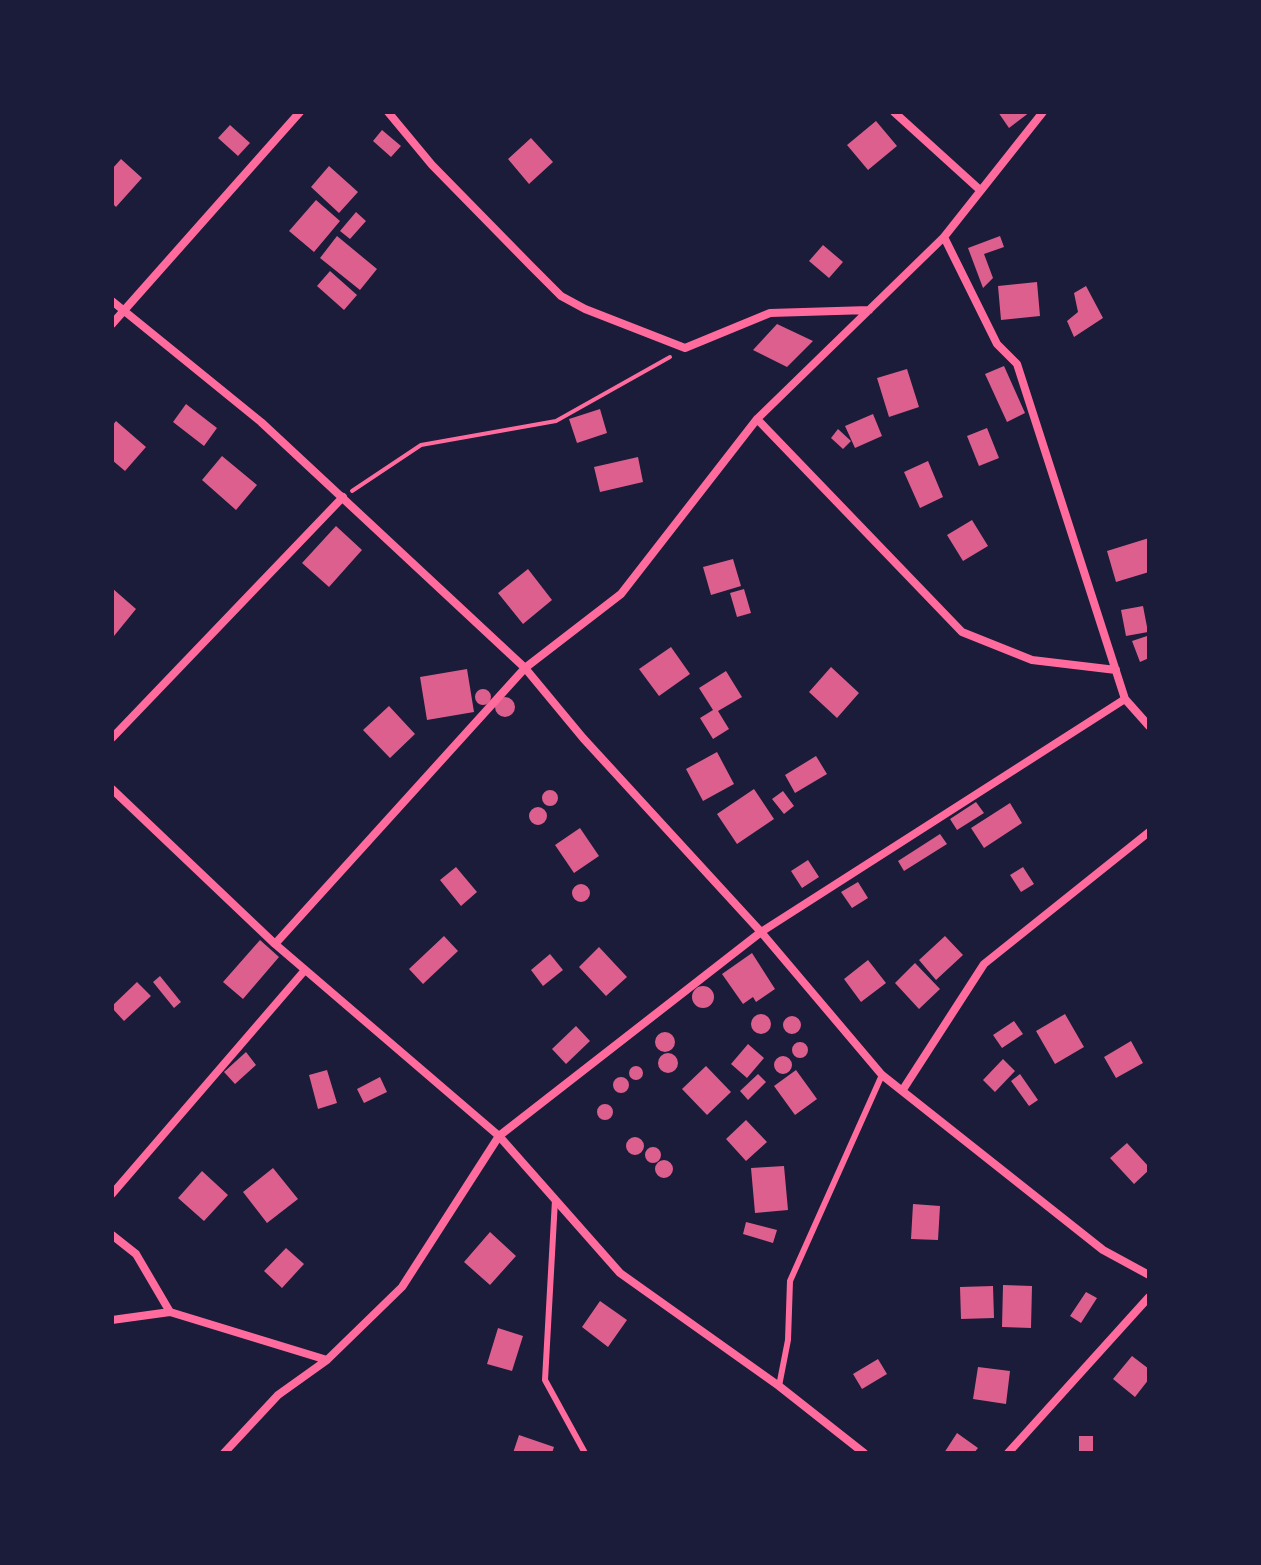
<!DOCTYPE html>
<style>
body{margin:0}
#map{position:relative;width:1261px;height:1565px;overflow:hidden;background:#1b1b3a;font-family:"Crimson Pro",serif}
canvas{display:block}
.frame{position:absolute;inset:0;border:114px solid #1b1b3a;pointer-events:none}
</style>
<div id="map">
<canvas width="1261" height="1565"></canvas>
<div class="frame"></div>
</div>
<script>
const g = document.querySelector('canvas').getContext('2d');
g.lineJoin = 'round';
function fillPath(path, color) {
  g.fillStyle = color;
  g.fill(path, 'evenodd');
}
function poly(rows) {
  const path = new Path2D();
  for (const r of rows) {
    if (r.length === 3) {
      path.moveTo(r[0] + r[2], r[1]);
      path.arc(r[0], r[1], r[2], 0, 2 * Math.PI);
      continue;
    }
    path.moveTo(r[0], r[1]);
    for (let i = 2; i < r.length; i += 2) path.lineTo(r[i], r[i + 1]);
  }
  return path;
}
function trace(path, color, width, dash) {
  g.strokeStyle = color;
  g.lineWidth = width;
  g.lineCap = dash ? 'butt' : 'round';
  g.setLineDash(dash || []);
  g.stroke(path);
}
fillPath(poly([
 [998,112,1030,112,1009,128],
 [876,121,897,146,868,170,847,145],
 [230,125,250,143,238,156,218,138],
 [382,130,401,146,391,157,373,141],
 [531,138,553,162,529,184,508,159],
 [121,159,142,178,116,207,112,203,112,169],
 [329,166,358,192,339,213,311,187],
 [316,200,340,221,314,252,289,231],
 [356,212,366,221,350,239,340,231],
 [337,236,377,269,360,290,320,258],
 [1000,236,1004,247,984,254,993,278,983,288,968,248],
 [823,245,843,262,829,278,809,261],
 [330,271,357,295,344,310,317,286],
 [1037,282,1040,316,1001,320,998,286],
 [1086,286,1103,318,1074,337,1067,321,1078,312,1074,293],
 [777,324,813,341,787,367,753,350],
 [1004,366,1025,413,1007,422,985,374],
 [907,369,919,407,889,417,877,378],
 [186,404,217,428,204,446,173,422],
 [600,409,607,433,577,443,569,419],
 [873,414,882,436,855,448,845,426],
 [116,421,146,447,125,471,112,460,112,426],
 [987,428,999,458,979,466,967,436],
 [838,429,851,441,843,449,831,438],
 [222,456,257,485,236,510,202,480],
 [638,457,643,482,600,492,594,467],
 [928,461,943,497,920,508,904,472],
 [972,520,988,546,963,561,947,535],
 [336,526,362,550,329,587,302,563],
 [1149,538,1149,572,1116,582,1107,551],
 [733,559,741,586,711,595,703,567],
 [528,569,552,600,523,624,498,593],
 [112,588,136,609,114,636,112,634],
 [744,589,751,613,737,617,730,593],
 [1143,606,1148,632,1126,636,1121,610],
 [1147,636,1149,642,1149,658,1140,662,1132,641],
 [671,647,690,674,659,696,639,669],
 [831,667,859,693,837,718,809,692],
 [467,669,474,712,427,720,420,677],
 [726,671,742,697,718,711,729,729,713,739,700,718,713,710,699,688],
 [483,697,8],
 [505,707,10],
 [389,706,415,734,390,758,363,730],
 [717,752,734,784,703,801,686,769],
 [816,756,827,774,795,793,785,775],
 [754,789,774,819,737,844,717,814],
 [550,798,8],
 [783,791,794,806,784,814,772,799],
 [976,802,984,813,957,830,950,819],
 [1010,803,1022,823,984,848,971,828],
 [538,816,9],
 [580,828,599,856,574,873,555,845],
 [940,834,947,844,904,871,898,861],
 [808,860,819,877,802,888,791,871],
 [456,867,477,892,461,906,440,880],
 [1023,867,1034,884,1021,892,1010,875],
 [858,882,868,898,852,908,841,892],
 [581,893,9],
 [444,936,458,951,423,984,409,969],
 [945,936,963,955,936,980,919,960],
 [260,940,279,957,243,999,223,982],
 [599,947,627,977,606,996,579,967],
 [752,953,775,989,756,1002,753,997,743,1004,722,974],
 [550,954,563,970,543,986,531,970],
 [868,960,886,983,861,1002,844,979],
 [915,963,940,989,919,1009,895,983],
 [160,976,181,1002,174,1008,153,982],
 [137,982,151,996,124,1021,112,1008,112,1006],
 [703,997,11],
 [761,1024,10],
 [1065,1014,1084,1047,1055,1064,1036,1031],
 [792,1025,9],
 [1014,1021,1023,1034,1002,1048,993,1035],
 [576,1026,590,1041,566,1064,552,1049],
 [665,1042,10],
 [1131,1041,1143,1063,1116,1078,1104,1057],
 [800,1050,8],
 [748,1044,764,1058,747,1078,731,1064],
 [246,1052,256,1065,235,1084,224,1072],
 [668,1063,10],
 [783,1065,9],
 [1003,1059,1015,1071,995,1092,983,1080],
 [706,1066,731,1092,707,1115,682,1089],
 [636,1073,7],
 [327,1070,337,1103,318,1109,309,1075],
 [796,1070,817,1099,795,1115,774,1086],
 [758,1074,766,1082,748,1100,740,1091],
 [1020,1074,1038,1100,1029,1106,1011,1081],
 [621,1085,8],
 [380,1077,387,1092,364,1103,357,1089],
 [605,1112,8],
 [746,1120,767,1142,746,1161,726,1139],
 [635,1146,9],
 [1127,1143,1149,1167,1149,1170,1134,1184,1110,1158],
 [653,1155,8],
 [664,1169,9],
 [784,1166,788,1210,755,1213,751,1168],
 [273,1168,298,1199,267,1223,243,1192],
 [202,1171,228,1195,204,1221,178,1198],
 [913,1204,940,1206,938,1240,911,1239],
 [746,1222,777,1230,773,1243,743,1234],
 [490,1232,516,1256,490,1285,464,1262],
 [286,1248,304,1264,282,1288,264,1271],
 [1003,1285,1032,1286,1031,1328,1002,1327],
 [993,1286,994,1318,961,1319,960,1287],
 [1086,1292,1097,1298,1081,1323,1070,1316],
 [600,1301,627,1320,608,1347,582,1327],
 [498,1328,523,1336,512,1371,487,1364],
 [1132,1356,1149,1369,1149,1379,1135,1397,1113,1379],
 [878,1359,887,1374,862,1389,853,1374],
 [978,1367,1010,1371,1006,1404,973,1399],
 [957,1433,978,1448,974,1453,944,1453],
 [519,1435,554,1447,552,1453,513,1453],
 [1079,1436,1093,1436,1093,1453,1079,1453]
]), '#dd5f8e');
trace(poly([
 [352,491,421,445,556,421,670,357]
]), '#ff6b9d', 4);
trace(poly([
 [555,1200,545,1380,585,1453],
 [779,1386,788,1340,790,1281,882,1075]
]), '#ff6b9d', 6);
trace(poly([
 [388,112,432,165,532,267,561,296,585,309,685,348,770,313,869,310],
 [894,112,980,190],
 [944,237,997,344,1017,364,1125,699,1149,726],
 [112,301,261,422,525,668,583,738,761,932,882,1075,1103,1250,1149,1275],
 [112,324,300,112],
 [757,419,962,632,1032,660,1116,670],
 [112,738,343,497],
 [112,789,275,944,499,1136,620,1273,779,1386,864,1453],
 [275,944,525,668,621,594,757,419,944,237,1043,112],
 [902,1091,984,964,1149,832],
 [112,1194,305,970],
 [112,1235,136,1254,170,1312],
 [112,1320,170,1312,327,1360],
 [224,1453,278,1395,327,1360,402,1287,499,1136,761,932,1125,699],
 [1008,1453,1149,1297]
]), '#ff6b9d', 8);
</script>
